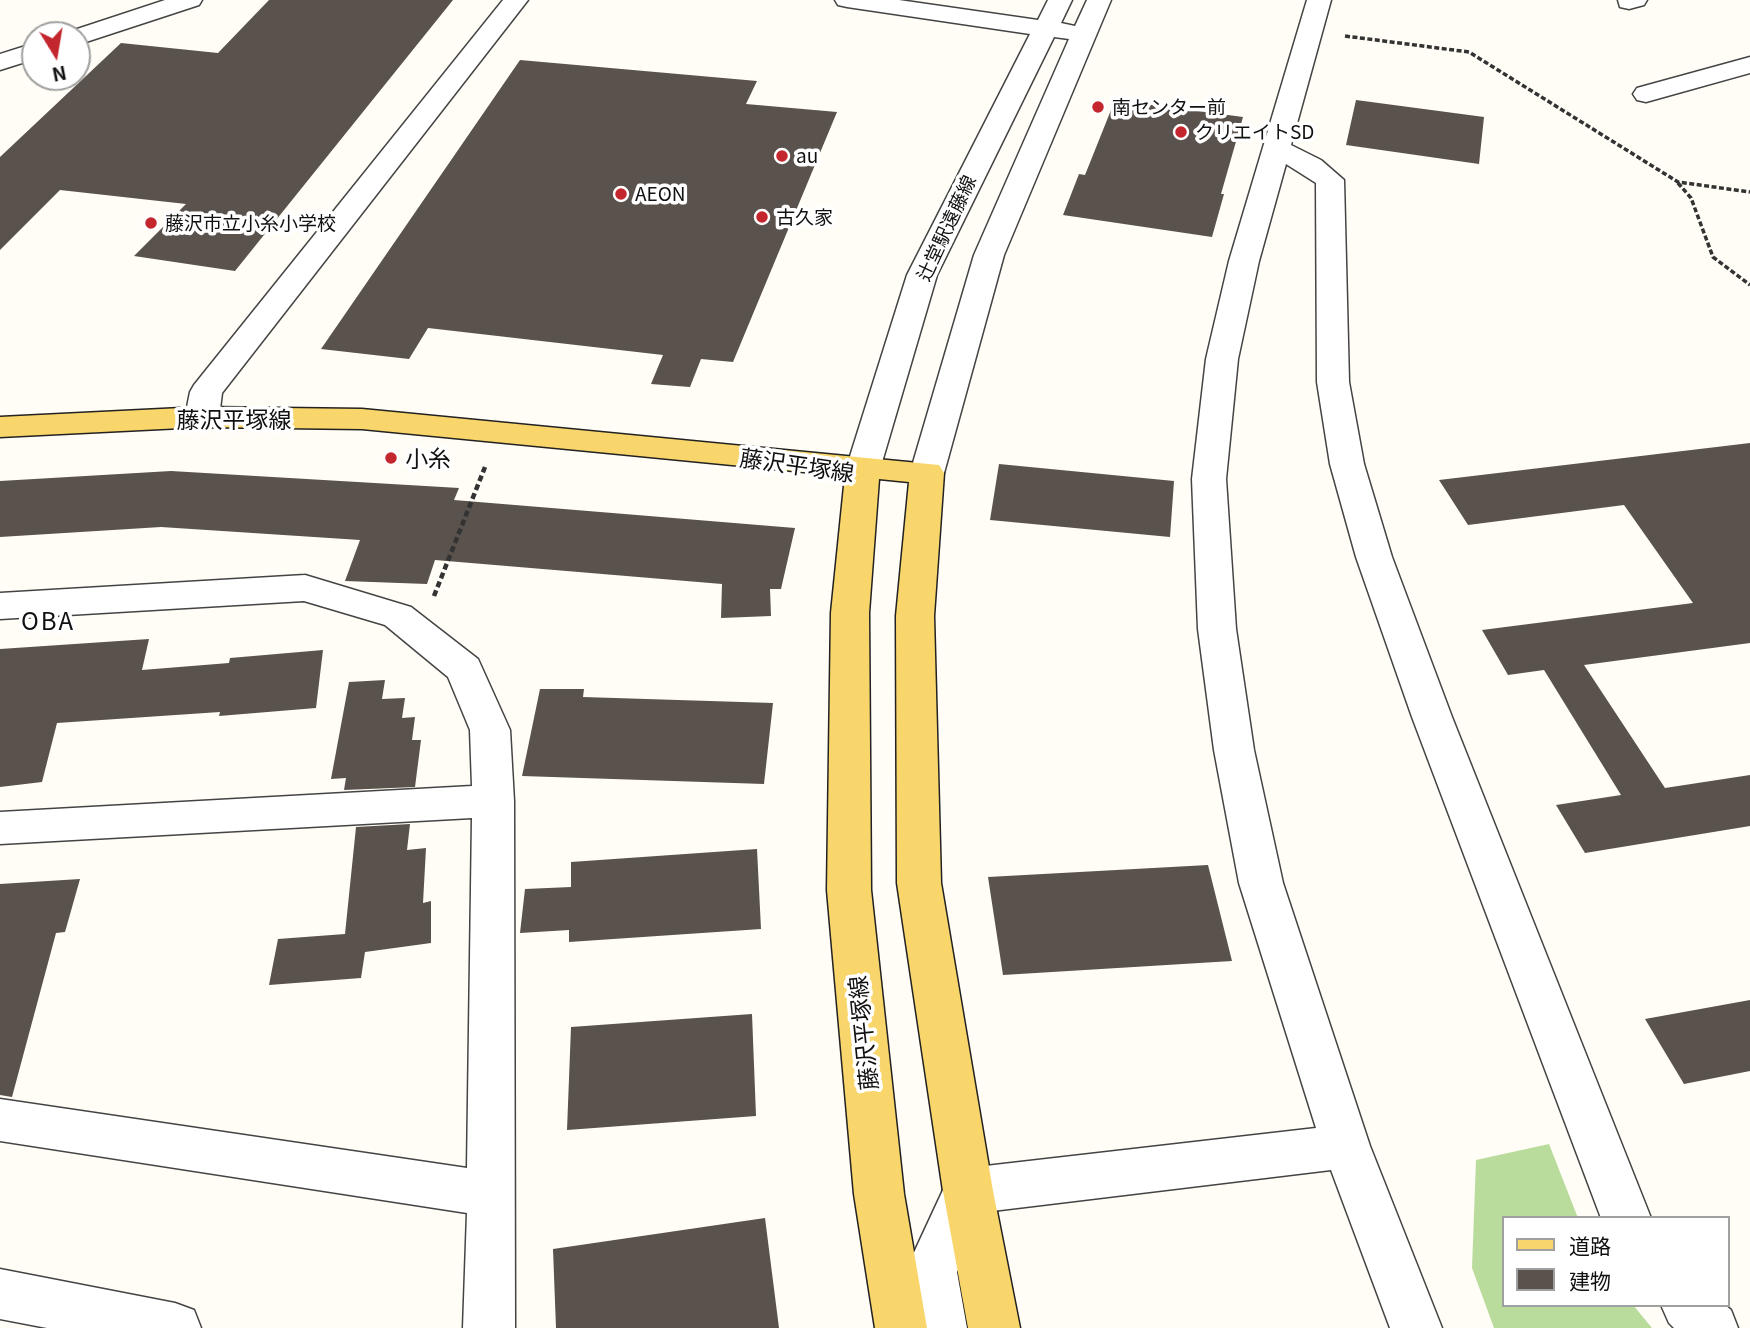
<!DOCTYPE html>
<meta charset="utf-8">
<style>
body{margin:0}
#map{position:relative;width:1750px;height:1328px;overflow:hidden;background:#fffdf5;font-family:Georgia,"Noto Sans JP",serif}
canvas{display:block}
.legend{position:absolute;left:1502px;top:1216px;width:228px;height:91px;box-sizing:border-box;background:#fff;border:2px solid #a0a0a0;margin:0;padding:9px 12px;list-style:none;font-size:21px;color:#111}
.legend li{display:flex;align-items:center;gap:14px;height:35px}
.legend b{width:35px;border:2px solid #a0a0a0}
.north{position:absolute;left:21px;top:21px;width:70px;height:70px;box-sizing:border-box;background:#fff;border:2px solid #a0a0a0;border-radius:50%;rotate:169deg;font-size:19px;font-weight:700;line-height:28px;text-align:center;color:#111}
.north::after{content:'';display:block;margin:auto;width:24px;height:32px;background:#c4262e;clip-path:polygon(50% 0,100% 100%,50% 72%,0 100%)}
</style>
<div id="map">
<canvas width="1750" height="1328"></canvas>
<ul class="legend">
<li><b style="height:9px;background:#f9d66b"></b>道路</li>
<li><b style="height:19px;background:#5a524d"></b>建物</li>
</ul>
<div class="north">N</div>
</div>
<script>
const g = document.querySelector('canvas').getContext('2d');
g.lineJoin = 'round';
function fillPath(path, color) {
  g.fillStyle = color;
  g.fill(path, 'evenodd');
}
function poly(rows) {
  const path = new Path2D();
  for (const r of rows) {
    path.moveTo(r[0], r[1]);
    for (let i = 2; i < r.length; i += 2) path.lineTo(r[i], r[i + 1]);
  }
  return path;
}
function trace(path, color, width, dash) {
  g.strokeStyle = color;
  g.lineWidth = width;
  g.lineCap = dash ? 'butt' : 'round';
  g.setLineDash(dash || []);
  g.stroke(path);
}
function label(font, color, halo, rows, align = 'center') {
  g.font = font + ' Georgia,"Noto Sans JP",serif';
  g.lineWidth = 7;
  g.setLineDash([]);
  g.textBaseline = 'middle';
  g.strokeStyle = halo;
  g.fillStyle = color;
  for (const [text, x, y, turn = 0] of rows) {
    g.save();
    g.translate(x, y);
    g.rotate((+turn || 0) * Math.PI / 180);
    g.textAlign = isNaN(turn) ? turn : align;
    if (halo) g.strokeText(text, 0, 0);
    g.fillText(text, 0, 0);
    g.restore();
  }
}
fillPath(poly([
 [1549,1144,1578,1218,1503,1218,1503,1305,1633,1305,1652,1328,1494,1328,1472,1268,1476,1160]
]), '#b9dc9c');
fillPath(poly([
 [269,0,453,0,235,271,134,256,186,204,60,190,0,250,0,157,121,43,218,53],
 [520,60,757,81,746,104,837,112,733,362,701,359,690,387,651,384,663,355,428,328,409,359,321,349],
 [1115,100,1243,117,1221,194,1224,194,1212,237,1063,215,1079,174,1085,175],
 [1356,100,1484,117,1479,164,1346,145],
 [1750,443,1750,643,1584,665,1665,788,1750,775,1750,826,1585,853,1556,805,1621,795,1544,670,1508,675,1482,630,1693,603,1624,505,1468,525,1439,480],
 [999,464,1174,481,1170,537,990,520],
 [171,471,459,488,454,500,795,528,781,589,770,589,771,616,721,618,722,584,435,560,427,584,345,581,360,540,161,527,0,537,0,481],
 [149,639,142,670,229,663,230,658,323,650,316,708,219,716,220,712,57,723,42,782,0,787,0,649],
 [385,680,382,699,405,698,402,718,415,717,412,740,421,740,415,787,344,790,346,778,331,779,349,682],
 [540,689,584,689,583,697,773,703,764,784,522,776],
 [410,824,407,850,426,848,423,903,431,901,431,943,365,952,361,978,269,985,278,939,345,934,356,827],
 [757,849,761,929,569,942,569,930,520,933,525,889,571,887,571,862],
 [1208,865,1232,961,1003,975,988,877],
 [80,879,65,932,56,933,12,1097,0,1095,0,884],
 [1750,1000,1750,1071,1684,1084,1645,1019],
 [752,1014,756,1116,567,1130,571,1027],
 [765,1218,779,1328,556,1328,553,1249]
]), '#5a524d');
const minor = poly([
 [165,0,202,0,199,5,86,42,77,45,77,35,66,35,68,32,165,0],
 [503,0,528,0,222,393,219,417,214,424,202,427,190,424,185,417,190,392,194,385,503,0],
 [835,0,899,0,1038,20,1048,0,1072,0,1061,23,1075,26,1087,0,1111,0,1004,255,944,473,939,481,927,484,915,481,910,473,974,255,1069,39,1054,37,937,275,880,469,875,477,863,480,851,477,846,469,907,275,1030,34,847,7,838,5,835,0],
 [1307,0,1331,0,1291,145,1321,160,1344,180,1349,382,1364,464,1392,557,1452,717,1651,1218,1601,1218,1412,717,1356,557,1330,464,1317,382,1316,183,1286,164,1259,261,1238,359,1226,479,1236,629,1254,750,1283,883,1370,1146,1442,1328,1390,1328,1331,1170,984,1212,957,1272,967,1328,915,1328,905,1272,950,1175,968,1168,1316,1128,1239,883,1214,750,1198,629,1192,479,1206,359,1229,261,1307,0],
 [1618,0,1647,0,1644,5,1629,9,1620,7,1618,0],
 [35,43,35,59,0,70,0,54,35,43],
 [1750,57,1750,73,1646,102,1637,100,1633,94,1637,88,1750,57],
 [305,575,411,607,478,659,510,730,514,801,515,1328,463,1328,467,1213,0,1141,0,1099,467,1168,472,818,0,844,0,812,472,786,470,730,448,677,385,625,304,601,0,619,0,593,305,575],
 [0,1269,175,1303,194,1310,201,1328,47,1328,0,1319,0,1269],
 [1661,1305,1725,1305,1731,1310,1738,1328,1674,1328,1669,1323,1661,1305]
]);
const major = poly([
 [202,407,362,409,939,465,944,473,934,616,941,883,993,1191,1020,1328,968,1328,943,1191,897,883,896,616,909,482,879,479,869,613,871,890,904,1194,927,1328,875,1328,854,1194,827,890,831,613,845,476,362,429,202,427,0,437,0,417,202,407]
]);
trace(minor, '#444', 3);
trace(major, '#222', 3);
trace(poly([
 [1345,36,1469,52,1678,182,1750,192],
 [1678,183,1691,198,1713,257,1750,285]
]), '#333', 3.5, [5, 2.5]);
trace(poly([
 [434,596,485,467]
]), '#333', 4.5, [6, 3.5]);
fillPath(minor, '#fff');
fillPath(major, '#f9d66b');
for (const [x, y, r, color] of [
 [1098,107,7,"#c4262e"],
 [1181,132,7,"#c4262e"],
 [782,156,7,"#c4262e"],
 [621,194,7,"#c4262e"],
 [762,217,7,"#c4262e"],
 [151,223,7,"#c4262e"],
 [391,458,7,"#c4262e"]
]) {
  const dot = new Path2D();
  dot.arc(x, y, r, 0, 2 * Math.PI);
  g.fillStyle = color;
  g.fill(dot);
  trace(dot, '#fff', 2.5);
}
label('19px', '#111', '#fff', [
 ["南センター前",1112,107],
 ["クリエイトSD",1195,132],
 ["au",796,156],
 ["AEON",635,194],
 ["古久家",776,217],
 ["藤沢市立小糸小学校",165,223]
], 'left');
label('19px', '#111', '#fff', [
 ["辻堂駅遠藤線",946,228,-65]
]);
label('23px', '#111', '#fff', [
 ["藤沢平塚線",234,419],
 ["藤沢平塚線",797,465,8],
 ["藤沢平塚線",863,1033,-96]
]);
label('23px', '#111', '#fff', [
 ["小糸",405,458]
], 'left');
g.letterSpacing = '2px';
label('24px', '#111', '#fff', [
 ["OBA",48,621]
]);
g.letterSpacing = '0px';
</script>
